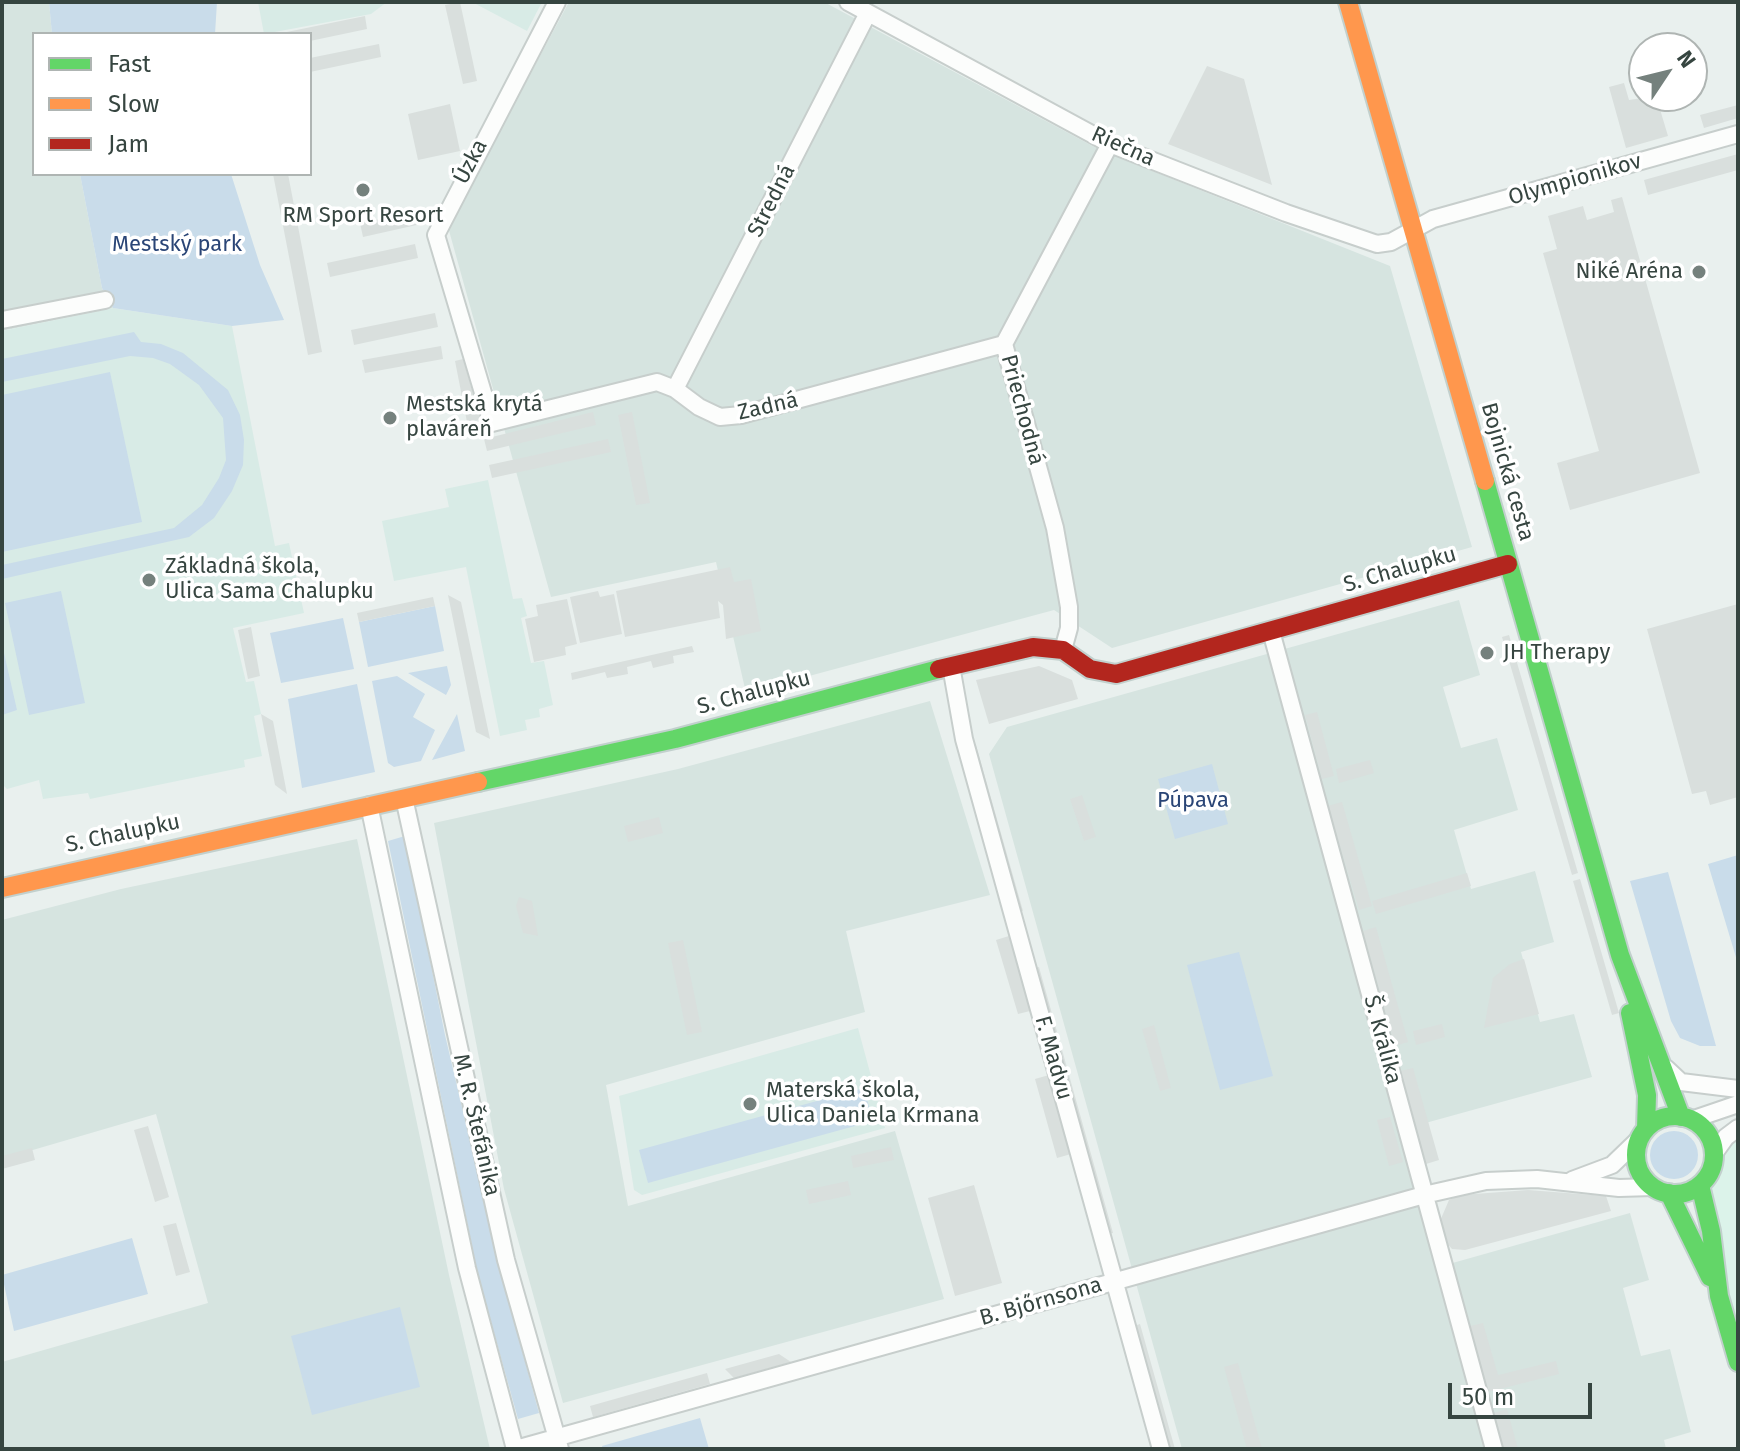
<!DOCTYPE html>
<meta charset="utf-8">
<style>
body{margin:0}
#map{position:relative;width:1740px;height:1451px;overflow:hidden;background:#e9f0ee;font-family:"Fira Sans",sans-serif}
canvas{display:block}
.frame{position:absolute;inset:0;border:4px solid #364540;pointer-events:none}
.legend{position:absolute;left:32px;top:32px;width:280px;height:144px;box-sizing:border-box;background:#fff;border:2px solid #afb5b3;margin:0;padding:10px 14px;list-style:none;font-size:24px;color:#364540}
.legend li{display:flex;align-items:center;gap:16px;height:40px}
.legend b{width:40px;border:2px solid #afb5b3}
.north{position:absolute;left:1628px;top:32px;width:80px;height:80px;box-sizing:border-box;background:#fff;border:2px solid #afb5b3;border-radius:50%;rotate:55deg;font-size:22px;font-weight:700;line-height:32px;text-align:center;color:#364540}
.north::after{content:'';display:block;margin:auto;width:28px;height:36px;background:#75817d;clip-path:polygon(50% 0,100% 100%,50% 72%,0 100%)}
.scale{position:absolute;left:1448px;top:1383px;width:144px;height:36px;box-sizing:border-box;border:4px solid #364540;border-top:0;padding-left:10px;font-size:24px;line-height:28px;white-space:nowrap;color:#364540;-webkit-text-stroke:6px #fff;paint-order:stroke}
</style>
<div id="map">
<canvas width="1740" height="1451"></canvas>
<div class="frame"></div>
<ul class="legend">
<li><b style="height:10px;background:#63d668"></b>Fast</li>
<li><b style="height:10px;background:#ff974d"></b>Slow</li>
<li><b style="height:10px;background:#b3261e"></b>Jam</li>
</ul>
<div class="north">N</div>
<div class="scale">50 m</div>
</div>
<script>
const g = document.querySelector('canvas').getContext('2d');
g.lineJoin = 'round';
function fillPath(path, color) {
  g.fillStyle = color;
  g.fill(path, 'evenodd');
}
function poly(rows) {
  const path = new Path2D();
  for (const r of rows) {
    if (r.length === 3) {
      path.moveTo(r[0] + r[2], r[1]);
      path.arc(r[0], r[1], r[2], 0, 2 * Math.PI);
      continue;
    }
    path.moveTo(r[0], r[1]);
    for (let i = 2; i < r.length; i += 2) path.lineTo(r[i], r[i + 1]);
  }
  return path;
}
function trace(path, color, width, dash) {
  g.strokeStyle = color;
  g.lineWidth = width;
  g.lineCap = dash ? 'butt' : 'round';
  g.setLineDash(dash || []);
  g.stroke(path);
}
function label(font, color, halo, rows, align = 'center') {
  g.font = font + ' "Fira Sans",sans-serif';
  g.lineWidth = 7;
  g.setLineDash([]);
  g.textBaseline = 'middle';
  g.strokeStyle = halo;
  g.fillStyle = color;
  for (const [text, x, y, turn = 0] of rows) {
    g.save();
    g.translate(x, y);
    g.rotate((+turn || 0) * Math.PI / 180);
    g.textAlign = isNaN(turn) ? turn : align;
    if (halo) g.strokeText(text, 0, 0);
    g.fillText(text, 0, 0);
    g.restore();
  }
}
fillPath(poly([
 [2,2,49,2,52,34,34,34,34,174,80,174,102,288,113,308,2,331],
 [569,2,824,2,1100,150,1390,266,1472,547,1112,648,1054,610,746,693,716,562,551,597,448,227],
 [1459,600,1480,675,1443,687,1461,748,1497,738,1518,810,1454,830,1471,889,1535,871,1554,942,1521,952,1540,1022,1574,1014,1592,1077,1411,1127,1449,1264,1630,1213,1649,1280,1623,1288,1641,1356,1670,1349,1691,1432,1664,1440,1666,1449,1182,1449,989,754,1007,727],
 [930,701,990,895,846,931,865,1012,606,1085,628,1206,895,1131,944,1299,563,1403,504,1189,434,823,678,769],
 [357,839,449,1275,490,1449,2,1449,2,1362,208,1303,156,1114,2,1159,2,920,121,889]
]), '#d6e4e0');
fillPath(poly([
 [1738,1135,1738,1362,1700,1204,1723,1155]
]), '#dcf3ea');
fillPath(poly([
 [258,2,387,2,371,14,264,34],
 [472,2,542,2,527,31],
 [113,308,232,326,275,546,289,543,304,613,233,628,246,682,254,681,261,714,254,716,262,756,244,760,245,767,90,799,88,793,43,799,39,780,7,789,2,784,2,331],
 [488,480,513,599,522,598,527,616,521,618,531,663,544,661,553,705,539,709,540,717,525,720,527,730,500,736,466,567,394,581,382,521,449,507,445,489],
 [858,1028,885,1128,642,1195,634,1190,619,1096]
]), '#d8ebe6');
fillPath(poly([
 [49,2,217,2,215,34,52,34],
 [80,174,231,174,260,265,284,320,232,326,113,308,102,288],
 [134,332,141,342,161,344,183,353,228,390,240,415,244,440,243,465,232,491,214,518,189,537,2,579,2,565,174,528,202,505,219,478,226,460,223,418,199,385,170,364,153,358,130,356,2,382,2,359],
 [110,372,142,522,2,552,2,395],
 [61,591,85,703,29,715,5,603],
 [435,606,444,651,368,667,359,622],
 [343,618,354,669,281,683,270,633],
 [2,644,17,710,2,715],
 [447,666,451,685,446,695,408,673],
 [397,676,425,694,413,717,435,730,421,761,394,767,388,763,372,681],
 [357,684,375,772,302,788,288,699],
 [457,714,465,751,432,760],
 [1212,764,1228,824,1175,839,1158,779],
 [405,836,445,1035,500,1269,539,1413,518,1419,478,1275,388,841],
 [1738,855,1738,964,1708,864],
 [1668,872,1716,1046,1700,1046,1680,1038,1671,1021,1630,881],
 [1239,952,1273,1076,1220,1090,1187,965],
 [864,1088,873,1121,648,1183,639,1150],
 [1674,1155,24],
 [132,1238,148,1294,14,1331,2,1275],
 [400,1307,420,1387,312,1415,291,1336],
 [700,1418,709,1449,603,1449,602,1446]
]), '#c9dcea');
fillPath(poly([
 [460,2,477,81,463,84,445,5],
 [365,16,367,29,310,41,310,34,277,34],
 [379,44,381,57,310,72,310,58],
 [1207,66,1244,79,1272,185,1168,144],
 [1624,83,1629,100,1656,96,1668,136,1626,148,1609,87],
 [450,104,460,151,418,160,408,114],
 [1738,105,1738,118,1704,128,1700,115],
 [1738,154,1738,170,1648,195,1644,180],
 [273,174,288,174,322,352,308,355],
 [1622,197,1700,473,1570,510,1557,463,1599,451,1543,253,1557,249,1548,216,1583,206,1587,220,1614,212,1611,200],
 [418,211,421,224,363,237,360,223],
 [415,244,418,258,330,277,327,263],
 [435,313,438,327,354,345,351,330],
 [441,346,443,359,365,373,362,360],
 [463,359,481,420,467,422,455,361],
 [593,412,596,425,487,451,484,439],
 [632,412,650,503,636,505,618,415],
 [608,439,611,452,492,478,489,465],
 [730,567,734,582,751,579,761,631,726,639,723,605,718,601,720,618,625,637,616,591],
 [598,591,600,597,614,594,622,634,580,643,570,597],
 [448,595,461,602,490,739,476,732],
 [433,597,435,606,359,622,357,613],
 [567,599,577,644,565,647,566,655,534,662,525,619,538,616,536,605],
 [1738,604,1738,797,1710,805,1706,791,1692,794,1647,629],
 [251,627,260,676,248,679,238,630],
 [1509,635,1578,873,1572,875,1502,637],
 [692,646,694,652,673,656,674,663,653,668,651,661,627,667,628,674,607,678,605,672,572,680,571,673],
 [1039,666,1072,680,1078,699,989,724,976,680],
 [1317,712,1334,776,1322,779,1305,715],
 [261,714,273,721,287,794,275,785],
 [976,745,1023,911,1017,913,970,746],
 [1370,760,1374,773,1339,783,1336,769],
 [1082,795,1096,837,1084,841,1070,799],
 [1342,802,1372,906,1359,910,1328,806],
 [659,817,663,833,628,842,624,826],
 [1467,873,1471,886,1376,914,1372,901],
 [1580,879,1619,1013,1612,1015,1573,881],
 [519,897,532,901,538,936,523,933,516,906],
 [1376,927,1408,1042,1395,1046,1363,931],
 [1009,936,1030,1011,1018,1014,996,940],
 [683,940,702,1032,687,1035,668,943],
 [1524,959,1539,1014,1484,1028,1493,978,1510,964],
 [1039,967,1113,1233,1107,1234,1032,969],
 [1442,1024,1445,1037,1416,1045,1413,1031],
 [1154,1025,1171,1088,1160,1091,1142,1029],
 [1413,1068,1439,1160,1426,1164,1400,1071],
 [1049,1075,1071,1154,1057,1158,1035,1079],
 [1390,1117,1403,1162,1389,1166,1377,1120],
 [148,1126,169,1197,155,1202,134,1130],
 [891,1147,894,1160,853,1168,851,1156],
 [32,1148,35,1160,2,1169,2,1156],
 [848,1181,851,1195,809,1204,806,1190],
 [974,1185,1002,1283,955,1296,928,1198],
 [1528,1190,1606,1196,1611,1211,1465,1250,1452,1249,1445,1241,1440,1221,1449,1200,1461,1195],
 [176,1223,190,1272,176,1276,163,1226],
 [1483,1323,1498,1375,1556,1361,1559,1374,1488,1392,1470,1326],
 [1140,1324,1175,1449,1169,1449,1134,1326],
 [779,1354,791,1362,734,1378,725,1369],
 [1238,1363,1262,1449,1247,1449,1224,1367],
 [707,1373,710,1384,593,1417,590,1406],
 [1507,1409,1518,1449,1504,1449,1494,1413]
]), '#d9dfdd');
const street = poly([
 [557,2,436,235,492,423,657,382,675,389,699,407,720,417,741,415,1004,344],
 [848,2,1110,144,1286,213,1377,244,1391,242,1433,219,1738,134],
 [2,320,105,300],
 [675,389,868,13],
 [1271,631,1494,1449],
 [1063,650,1069,628,1069,607,1055,528,1004,344,1110,144],
 [951,666,964,739,1161,1449],
 [404,798,506,1260,560,1449],
 [369,805,467,1268,515,1449],
 [1666,1068,1681,1082,1738,1089],
 [1691,1120,1738,1104],
 [1713,1155,1726,1137,1738,1128],
 [1572,1180,1612,1165,1640,1138],
 [516,1449,1424,1195,1486,1181,1537,1179,1619,1188,1653,1187]
]);
const fast = poly([
 [1485,481,1620,955,1681,1117],
 [478,782,675,739,939,669],
 [1630,1013,1647,1095,1646,1129],
 [1675,1155,39],
 [1700,1185,1711,1231,1719,1296,1738,1362],
 [1669,1193,1710,1277]
]);
const slow = poly([
 [1348,2,1485,481],
 [2,888,478,782]
]);
const jam = poly([
 [939,669,1033,647,1063,650,1090,669,1116,674,1508,564]
]);
trace(street, '#c7cecc', 20);
trace(fast, '#c2d0cd', 22);
trace(slow, '#c2d0cd', 22);
trace(jam, '#c2d0cd', 22);
trace(street, '#fcfdfc', 16);
trace(fast, '#63d668', 18);
trace(slow, '#ff974d', 18);
trace(jam, '#b3261e', 18);
for (const [x, y, r, color] of [
 [363,190,8,"#75817d"],
 [1699,272,8,"#75817d"],
 [390,418,8,"#75817d"],
 [149,580,8,"#75817d"],
 [1487,653,8,"#75817d"],
 [750,1104,8,"#75817d"]
]) {
  const dot = new Path2D();
  dot.arc(x, y, r, 0, 2 * Math.PI);
  g.fillStyle = color;
  g.fill(dot);
  trace(dot, '#fff', 3);
}
label('22px', '#364540', '#fff', [
 ["Riečna",1123,147,24],
 ["Úzka",471,162,-62],
 ["Olympionikov",1575,180,-16],
 ["Stredná",772,201,-63],
 ["Zadná",768,407,-13],
 ["Priechodná",1022,410,75],
 ["Bojnická cesta",1507,472,74],
 ["S. Chalupku",1400,570,-16],
 ["S. Chalupku",754,693,-15],
 ["S. Chalupku",123,834,-12],
 ["Š. Králika",1382,1040,75],
 ["F. Madvu",1053,1058,74],
 ["M. R. Štefánika",476,1125,77],
 ["B. Bjőrnsona",1041,1302,-16]
]);
label('22px', '#364540', '#fff', [
 ["RM Sport Resort",363,216,"center"],
 ["Niké Aréna",1683,272,"right"],
 ["Mestská krytá",406,405],
 ["plaváreň",406,430],
 ["Základná škola,",165,567],
 ["Ulica Sama Chalupku",165,592],
 ["JH Therapy",1503,653],
 ["Materská škola,",766,1091],
 ["Ulica Daniela Krmana",766,1116]
], 'left');
label('22px', '#2a4576', '#fff', [
 ["Mestský park",177,245],
 ["Púpava",1193,801]
]);
</script>
